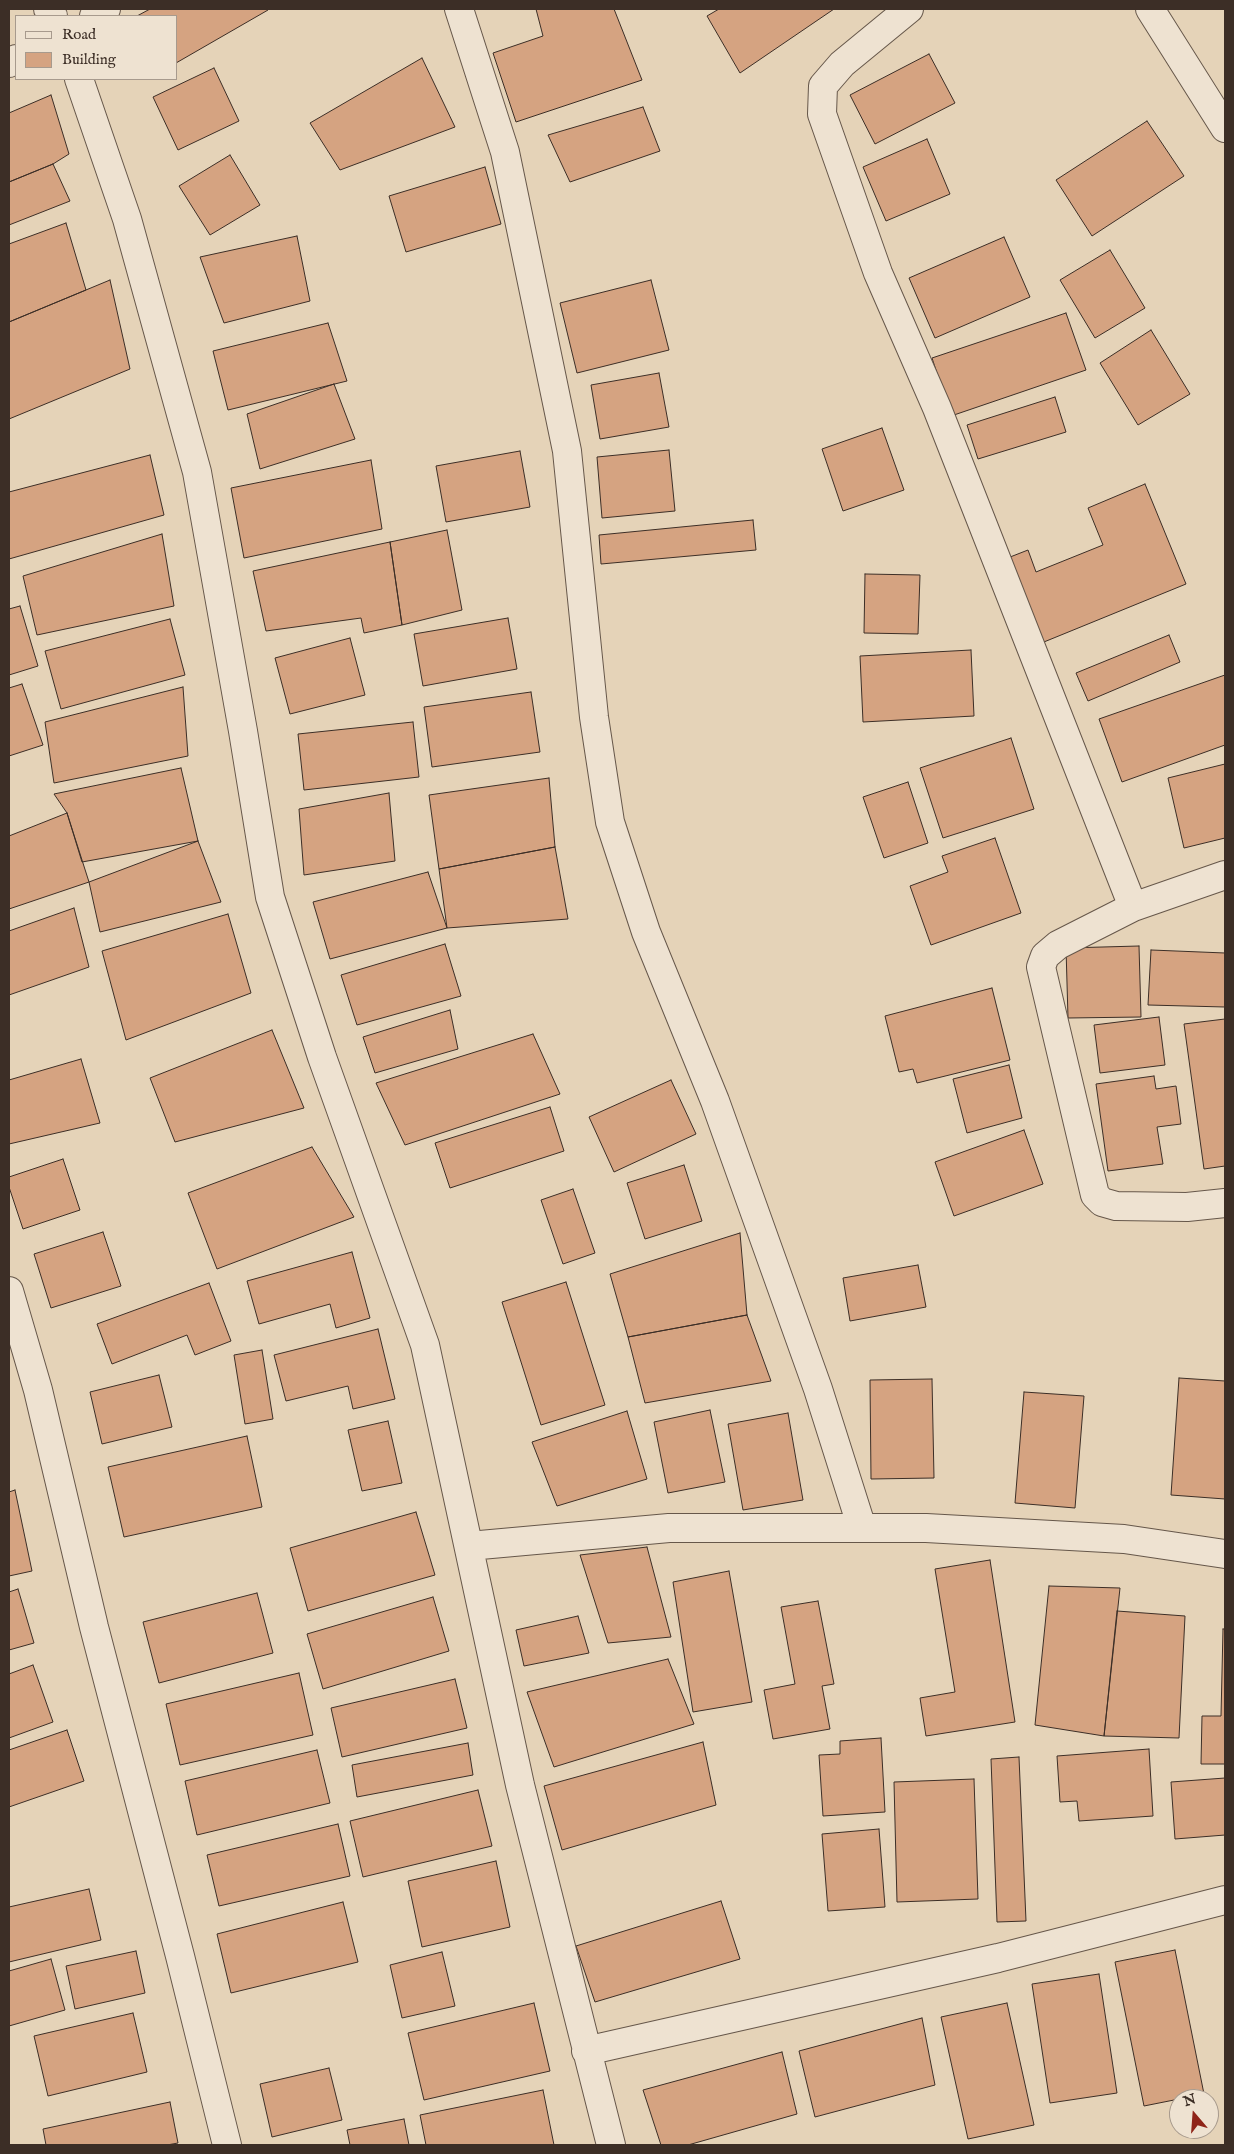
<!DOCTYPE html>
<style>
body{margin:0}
#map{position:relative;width:1234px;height:2154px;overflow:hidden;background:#e5d3b8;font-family:"IM FELL English",serif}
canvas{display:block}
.frame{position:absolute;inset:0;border:10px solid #3c2e26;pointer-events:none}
.legend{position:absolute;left:15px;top:15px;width:162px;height:65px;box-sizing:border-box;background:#eee2d1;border:1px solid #a79a8d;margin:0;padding:6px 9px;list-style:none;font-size:15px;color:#3c2e26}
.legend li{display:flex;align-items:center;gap:10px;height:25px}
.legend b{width:25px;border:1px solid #a79a8d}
.north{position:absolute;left:1169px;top:2089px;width:50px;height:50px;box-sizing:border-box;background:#eee2d1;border:1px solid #a79a8d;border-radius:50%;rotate:342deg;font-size:14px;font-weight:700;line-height:20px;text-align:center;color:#3c2e26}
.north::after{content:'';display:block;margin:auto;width:18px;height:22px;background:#8f2418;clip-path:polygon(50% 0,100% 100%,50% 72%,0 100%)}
</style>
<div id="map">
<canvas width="1234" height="2154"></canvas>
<div class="frame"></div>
<ul class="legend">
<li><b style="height:6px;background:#eee2d1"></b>Road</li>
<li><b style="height:14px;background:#d5a381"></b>Building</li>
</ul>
<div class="north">N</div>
</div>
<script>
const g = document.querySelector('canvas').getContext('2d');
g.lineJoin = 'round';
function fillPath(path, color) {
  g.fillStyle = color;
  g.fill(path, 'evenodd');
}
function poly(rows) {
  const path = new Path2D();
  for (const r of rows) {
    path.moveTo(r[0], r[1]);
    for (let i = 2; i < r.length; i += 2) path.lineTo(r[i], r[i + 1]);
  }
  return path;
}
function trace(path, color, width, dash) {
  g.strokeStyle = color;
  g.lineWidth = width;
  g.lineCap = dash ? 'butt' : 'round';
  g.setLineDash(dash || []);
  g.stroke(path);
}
const building = poly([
 [150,9,267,9,268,10,176,63,176,16,137,16,150,9],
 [536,9,614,9,642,80,516,122,493,53,543,36,536,9],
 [719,9,834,9,740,73,707,16,719,9],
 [929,54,955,103,875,144,850,95,929,54],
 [422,58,455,127,340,170,310,123,422,58],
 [214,68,239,121,178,150,153,97,214,68],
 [51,95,69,154,53,164,9,182,9,113,51,95],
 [643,107,660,151,570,182,548,135,643,107],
 [1147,121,1184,176,1092,236,1056,180,1147,121],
 [927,139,950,194,886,221,863,167,927,139],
 [230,155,260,205,210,235,179,186,230,155],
 [53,164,70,201,9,225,9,182,53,164],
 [485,167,501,224,406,252,389,196,485,167],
 [66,223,86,290,9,322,9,244,66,223],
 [297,236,310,301,224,323,200,257,297,236],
 [1004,237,1030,297,935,338,909,278,1004,237],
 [1110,250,1145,308,1095,338,1060,280,1110,250],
 [110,280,130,369,9,419,9,322,110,280],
 [651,280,669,350,577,373,560,303,651,280],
 [1066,313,1086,370,951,416,932,358,1066,313],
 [328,323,347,381,228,410,213,351,328,323],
 [1151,330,1190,394,1138,425,1100,363,1151,330],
 [659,373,669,427,600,439,591,385,659,373],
 [334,384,355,439,260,469,247,414,334,384],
 [1055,397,1066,432,978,459,967,425,1055,397],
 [882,428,904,490,843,511,822,449,882,428],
 [669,450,675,511,602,518,597,457,669,450],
 [520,451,530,507,446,522,436,466,520,451],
 [150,455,164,515,9,559,9,492,150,455],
 [371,460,382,529,244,558,231,488,371,460],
 [1145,484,1186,584,1039,644,1005,559,1028,550,1036,572,1103,545,1088,508,1145,484],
 [753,520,756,550,601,564,599,535,753,520],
 [447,530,462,610,402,625,390,542,447,530],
 [162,534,174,606,37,635,23,576,162,534],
 [390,542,402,625,364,633,361,618,266,631,253,571,390,542],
 [865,574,920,575,918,634,864,633,865,574],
 [20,606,38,666,9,675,9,609,20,606],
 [508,618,517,669,423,686,414,634,508,618],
 [170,619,185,675,61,709,45,651,170,619],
 [1169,635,1180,662,1088,701,1076,673,1169,635],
 [350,638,365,695,290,714,275,658,350,638],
 [971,650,974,716,863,722,860,656,971,650],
 [1225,675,1225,745,1122,782,1099,719,1225,675],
 [22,684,43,745,9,756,9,688,22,684],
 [183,687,188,756,54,783,45,722,183,687],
 [531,692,540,752,432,767,424,707,531,692],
 [413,722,419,777,304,790,298,734,413,722],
 [1011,738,1034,809,943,838,920,768,1011,738],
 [1225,764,1225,838,1184,848,1168,778,1225,764],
 [181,768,198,841,82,862,67,813,54,794,181,768],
 [549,778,555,847,439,869,429,795,549,778],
 [908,782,928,843,884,858,863,797,908,782],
 [389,793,395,861,304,875,299,809,389,793],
 [67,813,89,882,9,909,9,836,67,813],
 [995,838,1021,913,931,945,910,886,948,872,942,856,995,838],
 [198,841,221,902,100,932,89,882,198,841],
 [555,847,568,919,447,928,439,869,555,847],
 [428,872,447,928,330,959,313,902,428,872],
 [74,908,89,967,9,995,9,931,74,908],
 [228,914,251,993,126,1040,102,951,228,914],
 [445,944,461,996,357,1025,341,975,445,944],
 [1139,946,1141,1017,1068,1018,1066,948,1139,946],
 [1151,950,1225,953,1225,1007,1148,1005,1151,950],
 [992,988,1010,1060,917,1083,913,1069,899,1072,885,1016,992,988],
 [450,1010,458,1049,375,1073,363,1037,450,1010],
 [1159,1017,1165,1065,1100,1073,1094,1025,1159,1017],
 [1225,1019,1225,1166,1204,1169,1184,1024,1225,1019],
 [272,1030,304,1108,175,1142,150,1078,272,1030],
 [533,1034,560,1094,405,1145,376,1083,533,1034],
 [81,1059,100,1123,9,1144,9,1080,81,1059],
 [1009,1065,1022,1118,967,1133,953,1079,1009,1065],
 [1154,1076,1156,1089,1176,1086,1181,1124,1157,1127,1163,1164,1108,1171,1096,1084,1154,1076],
 [671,1080,696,1134,614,1172,589,1117,671,1080],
 [550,1107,564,1151,450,1188,435,1143,550,1107],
 [1024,1130,1043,1184,954,1216,935,1162,1024,1130],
 [312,1147,354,1217,217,1269,188,1193,312,1147],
 [63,1159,80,1210,23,1229,9,1187,9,1177,63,1159],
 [684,1165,702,1221,645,1239,627,1183,684,1165],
 [573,1189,595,1253,563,1264,541,1200,573,1189],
 [103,1232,121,1286,51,1308,34,1254,103,1232],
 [740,1233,747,1315,628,1337,610,1274,740,1233],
 [352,1252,370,1318,336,1328,330,1304,259,1324,247,1281,352,1252],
 [918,1265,926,1307,850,1321,843,1278,918,1265],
 [566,1282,605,1405,541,1425,502,1302,566,1282],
 [209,1283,231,1341,195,1355,187,1335,112,1364,97,1324,209,1283],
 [747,1315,771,1381,645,1403,628,1337,747,1315],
 [378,1329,395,1399,353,1409,348,1386,286,1401,274,1355,378,1329],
 [262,1350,273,1419,245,1424,234,1355,262,1350],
 [159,1375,172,1427,102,1444,90,1392,159,1375],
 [1179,1378,1225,1381,1225,1499,1171,1495,1179,1378],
 [932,1379,934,1478,871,1479,870,1380,932,1379],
 [1024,1392,1084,1396,1075,1508,1015,1503,1024,1392],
 [710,1410,725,1482,668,1493,654,1422,710,1410],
 [627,1411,647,1479,557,1506,532,1442,627,1411],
 [788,1413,803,1500,743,1510,728,1424,788,1413],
 [388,1421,402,1483,362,1491,348,1430,388,1421],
 [247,1436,262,1507,124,1537,108,1467,247,1436],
 [15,1490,32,1571,9,1576,9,1492,15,1490],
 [416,1512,435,1575,308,1611,290,1548,416,1512],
 [647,1547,671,1637,608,1643,580,1555,647,1547],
 [990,1560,1015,1722,926,1736,920,1698,955,1692,935,1569,990,1560],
 [729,1571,752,1702,693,1712,673,1582,729,1571],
 [1049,1586,1120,1588,1104,1736,1035,1725,1049,1586],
 [18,1589,34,1643,9,1650,9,1592,18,1589],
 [257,1593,273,1653,159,1683,143,1622,257,1593],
 [433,1597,449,1651,323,1689,307,1634,433,1597],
 [818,1601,834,1684,822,1686,830,1729,773,1739,764,1690,795,1684,781,1607,818,1601],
 [1117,1611,1185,1616,1179,1738,1104,1736,1117,1611],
 [578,1616,589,1653,524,1666,516,1630,578,1616],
 [1223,1629,1225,1629,1225,1764,1201,1764,1202,1716,1221,1716,1223,1629],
 [668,1659,694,1724,554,1767,527,1692,668,1659],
 [33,1665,53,1722,9,1738,9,1674,33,1665],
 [299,1673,313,1735,180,1765,166,1704,299,1673],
 [455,1679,467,1728,342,1757,331,1708,455,1679],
 [67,1730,84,1781,9,1807,9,1750,67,1730],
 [881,1738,885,1812,823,1816,819,1755,840,1754,840,1741,881,1738],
 [703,1742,716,1805,562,1850,544,1786,703,1742],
 [468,1743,473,1775,357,1797,352,1765,468,1743],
 [1149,1749,1153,1816,1079,1821,1077,1801,1060,1802,1057,1756,1149,1749],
 [317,1750,330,1803,197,1835,185,1781,317,1750],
 [1019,1757,1026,1921,997,1922,991,1759,1019,1757],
 [1225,1778,1225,1835,1175,1839,1171,1782,1225,1778],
 [974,1779,978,1899,897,1902,894,1782,974,1779],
 [478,1790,492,1846,363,1877,350,1821,478,1790],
 [338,1824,350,1876,219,1906,207,1855,338,1824],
 [879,1829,885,1907,828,1911,822,1834,879,1829],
 [496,1861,510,1927,422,1947,408,1881,496,1861],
 [89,1889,101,1940,9,1962,9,1907,89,1889],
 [721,1901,740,1959,595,2002,576,1946,721,1901],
 [343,1902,358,1962,231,1993,217,1934,343,1902],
 [1175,1950,1204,2094,1144,2106,1115,1962,1175,1950],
 [136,1951,145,1993,75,2009,66,1966,136,1951],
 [442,1952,455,2006,402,2018,390,1965,442,1952],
 [51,1959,65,2010,9,2026,9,1971,51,1959],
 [1099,1974,1117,2093,1050,2103,1032,1984,1099,1974],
 [534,2003,550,2071,424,2100,408,2033,534,2003],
 [1007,2003,1034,2125,968,2139,941,2017,1007,2003],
 [133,2013,147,2072,48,2096,34,2036,133,2013],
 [922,2018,935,2085,815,2117,799,2051,922,2018],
 [782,2052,797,2114,688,2145,661,2145,643,2090,782,2052],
 [329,2068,342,2120,272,2137,260,2084,329,2068],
 [543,2090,554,2145,426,2145,420,2115,543,2090],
 [170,2102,178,2143,167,2145,46,2145,43,2129,170,2102],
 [404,2119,409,2145,350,2145,347,2130,404,2119]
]);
fillPath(building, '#d5a381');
trace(building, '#3c2e26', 1);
const minor = poly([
 [48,9,53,16],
 [459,9,505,152,567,451,594,717,610,822,646,932,715,1101,818,1389,862,1528],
 [909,9,842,64,823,86,822,114,878,273,937,408,1133,907],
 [1150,9,1225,128],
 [94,16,106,9],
 [9,63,16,59],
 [79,79,127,219,197,472,243,731,270,897,322,1057,425,1345,520,1785,611,2145],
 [1225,875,1133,907,1058,945,1045,956,1041,967,1095,1195,1102,1202,1116,1206,1187,1207,1225,1203],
 [9,1291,38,1390,94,1627,180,1956,227,2145],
 [469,1546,669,1528,926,1528,1124,1539,1225,1554],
 [586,2051,998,1958,1225,1900]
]);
trace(minor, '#66574a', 30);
trace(minor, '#eee2d1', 28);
</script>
